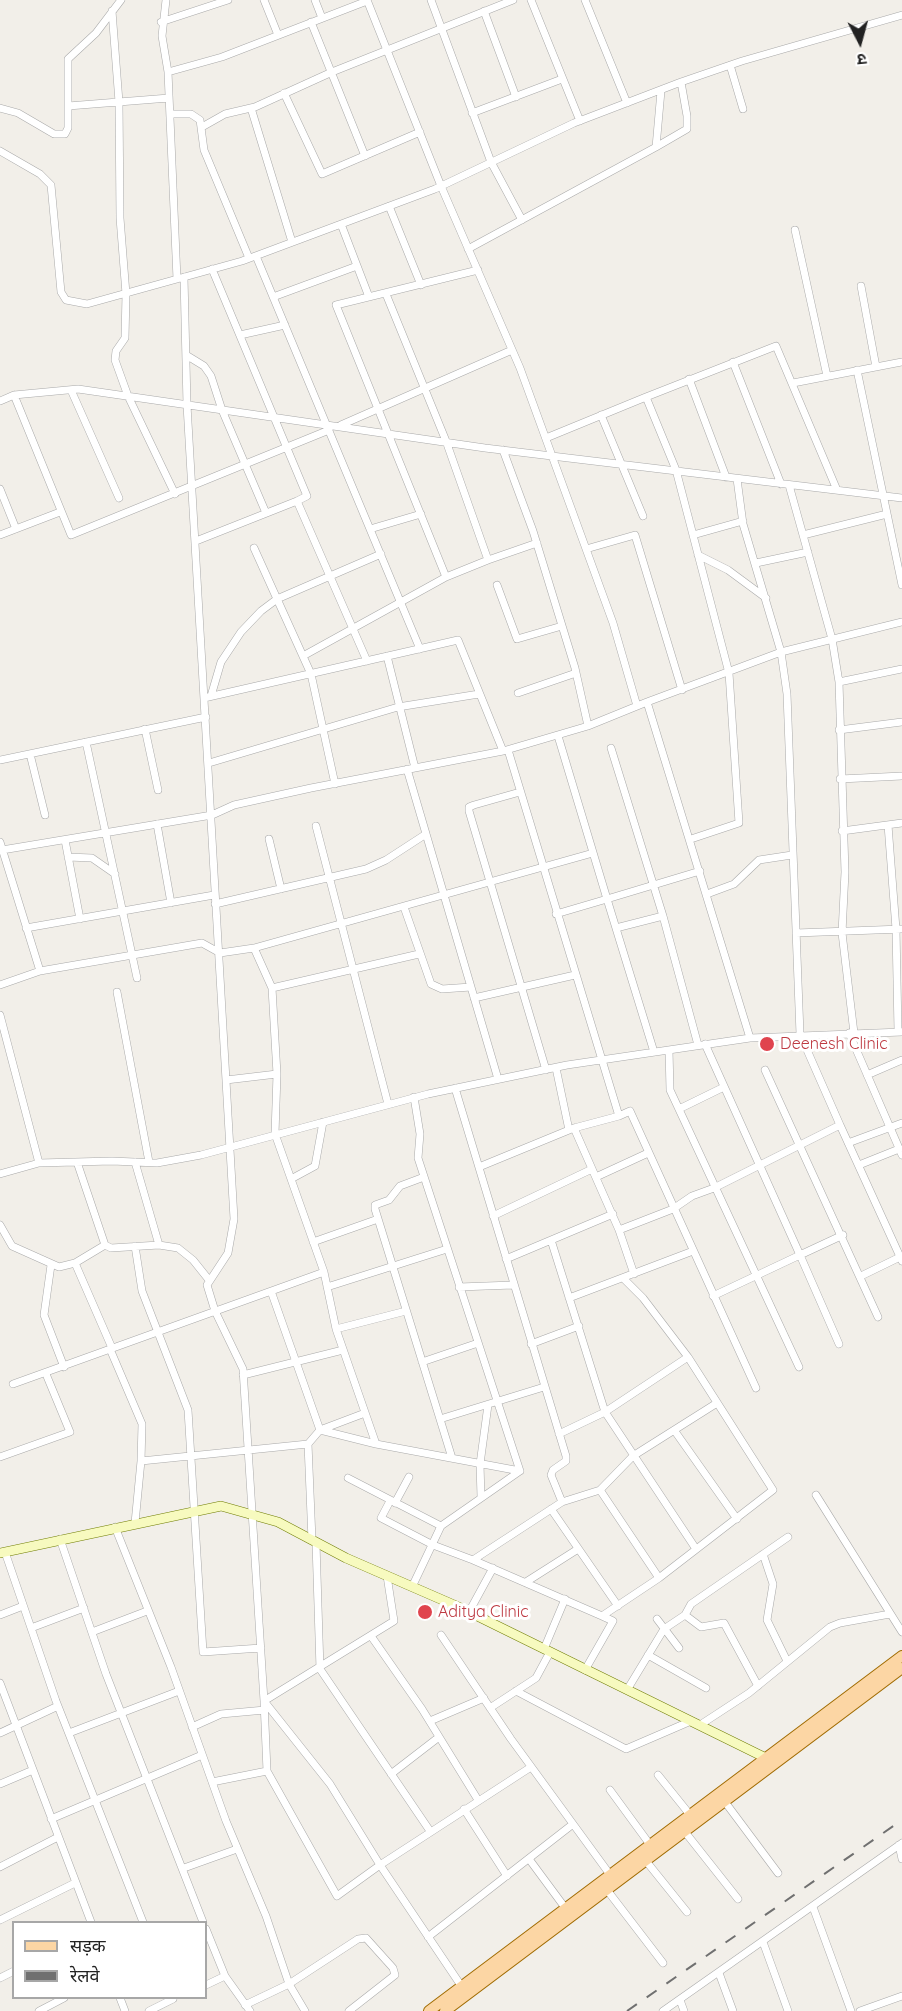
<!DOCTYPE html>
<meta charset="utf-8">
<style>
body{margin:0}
#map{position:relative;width:902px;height:2011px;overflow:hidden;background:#f2efe9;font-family:Quicksand,"Noto Sans Devanagari",sans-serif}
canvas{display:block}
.legend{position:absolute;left:12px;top:1921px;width:195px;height:78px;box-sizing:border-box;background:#fff;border:2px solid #a7a7a7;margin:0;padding:8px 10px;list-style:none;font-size:18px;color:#222}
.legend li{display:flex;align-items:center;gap:12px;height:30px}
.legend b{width:30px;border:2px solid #a7a7a7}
.north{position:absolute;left:830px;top:12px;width:60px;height:60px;-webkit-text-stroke:4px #fff;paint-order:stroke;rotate:174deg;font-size:16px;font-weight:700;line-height:24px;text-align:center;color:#222}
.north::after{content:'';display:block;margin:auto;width:21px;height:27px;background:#222;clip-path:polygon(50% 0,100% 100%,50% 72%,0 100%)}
</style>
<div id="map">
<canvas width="902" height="2011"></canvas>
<ul class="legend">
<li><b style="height:8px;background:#fcd6a4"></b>सड़क</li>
<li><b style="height:8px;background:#707070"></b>रेलवे</li>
</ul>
<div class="north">उ</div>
</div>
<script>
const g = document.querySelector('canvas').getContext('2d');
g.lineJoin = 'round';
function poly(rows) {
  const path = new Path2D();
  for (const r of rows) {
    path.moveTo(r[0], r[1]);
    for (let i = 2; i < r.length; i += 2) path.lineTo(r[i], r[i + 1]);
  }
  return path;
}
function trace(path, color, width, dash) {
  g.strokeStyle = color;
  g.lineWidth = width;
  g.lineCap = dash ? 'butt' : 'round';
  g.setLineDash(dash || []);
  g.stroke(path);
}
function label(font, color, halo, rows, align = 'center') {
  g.font = font + ' Quicksand,sans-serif';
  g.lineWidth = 6;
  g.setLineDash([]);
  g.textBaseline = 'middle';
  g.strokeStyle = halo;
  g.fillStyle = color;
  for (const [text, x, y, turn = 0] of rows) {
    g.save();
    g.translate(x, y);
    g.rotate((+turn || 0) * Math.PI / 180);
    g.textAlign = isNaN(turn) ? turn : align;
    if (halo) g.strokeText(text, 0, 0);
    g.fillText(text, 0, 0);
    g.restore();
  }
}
const street = poly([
 [166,0,162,36,168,72,177,279],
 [264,0,278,35],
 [315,0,322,18],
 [367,0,441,186,520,368,613,623,637,706],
 [431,0,491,162,522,220],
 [531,0,580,121],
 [585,0,627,103],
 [112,11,119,102,120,218,126,294,125,338,116,351,115,360,128,396,175,494],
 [484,11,516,97],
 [161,22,228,0],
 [311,22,365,156],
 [730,65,743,109],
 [168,72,222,57,367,1],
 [284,93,322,174,420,132],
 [68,106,169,98],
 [0,108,18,113,54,134,65,134,68,128,68,59,96,33,121,0],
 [251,108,292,242],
 [472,113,562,79],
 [170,114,191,114,200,120,204,150,249,258],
 [202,127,225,114,255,107,332,72,513,0],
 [656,147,687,129,687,116,681,82],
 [0,151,40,174,51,185,61,292,66,300,87,304,242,261,435,189,574,123,681,82,742,61,902,15],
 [389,206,421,285],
 [341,224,369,297],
 [795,230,827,376],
 [468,249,656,147,661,91],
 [256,256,420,649],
 [212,269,307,496,297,501,367,661],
 [478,270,336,305,446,577,488,560],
 [184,277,187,405,234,1219,228,1253,207,1285,215,1311,243,1369,264,1701,330,1784,380,1865,531,1767],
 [861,286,876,367],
 [386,294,446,441,488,560,537,543],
 [273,297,357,266],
 [240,335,285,325],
 [186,355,204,366,211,376,222,410,266,513],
 [733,362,781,484],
 [857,370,902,585],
 [689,379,726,477],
 [793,383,902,362],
 [71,390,119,498],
 [14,395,71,535,329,430],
 [0,401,14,395,78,389,485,448,902,498],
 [601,415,643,516],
 [341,425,512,350],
 [546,438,646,397],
 [503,450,533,531,575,668,588,726],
 [789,485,832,639,839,682,845,872,842,933,854,1033],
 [0,489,16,529],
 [370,529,421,514],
 [0,535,60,512],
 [693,535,743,521],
 [803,535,887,514],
 [196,541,297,501],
 [254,548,311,674,335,784],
 [586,549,635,535,682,690],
 [698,555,728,570,766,598],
 [756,563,808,552],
 [497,585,517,639,562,626],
 [303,656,446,577],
 [387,656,415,768],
 [839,682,902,669],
 [518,693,576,673],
 [211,696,221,662,241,632,261,611,277,599,381,554],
 [204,698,458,640,503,751],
 [647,702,781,652,743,524,737,479],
 [145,729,158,790],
 [839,730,902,722],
 [86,742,137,978],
 [611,748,663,916,698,1045],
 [508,750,619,1116,630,1111,756,1388],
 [30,754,45,815],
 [0,760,206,717],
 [209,763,398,707,479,694],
 [407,769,498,1079],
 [840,779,902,776],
 [520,792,474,805,469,807,469,811,546,1070],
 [157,824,171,903],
 [888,825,896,929,898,1031],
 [316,826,388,1104],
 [842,831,902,823],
 [269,839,281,889],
 [691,839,739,823,729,673,676,470,646,397,776,346,837,490],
 [65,840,80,919],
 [0,842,40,971],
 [2,850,212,815,234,805,311,788,503,751,588,726,647,702,750,1038],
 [68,857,92,858,115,874],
 [707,894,734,884,759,860,792,855],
 [215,904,366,869,386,860,426,834],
 [404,907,431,984,442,989,471,987],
 [556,914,607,899,558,736],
 [26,928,214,895],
 [616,928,663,916],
 [796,933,902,929],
 [254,948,593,853],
 [0,985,40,971,202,943,220,953,254,948,272,988,277,1074,275,1134,324,1272,13,1384],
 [272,988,419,954],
 [117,992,149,1162],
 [474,998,575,975],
 [0,1015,39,1163],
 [849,1033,902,1155],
 [705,1044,800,1255,843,1235],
 [669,1050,670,1090,799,1367],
 [654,1052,607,899,700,871],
 [556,1068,569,1130,574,1128,619,1230],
 [765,1070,878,1317],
 [867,1075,902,1060],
 [226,1080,277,1074],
 [455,1088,566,1456,566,1461,553,1470,551,1475,562,1502],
 [414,1097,420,1134,418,1158,520,1471],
 [679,1109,724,1087],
 [840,1125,800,1034,787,694,781,652,902,622],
 [574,1128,619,1116],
 [848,1143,902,1123],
 [77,1162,105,1245,111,1248,159,1245,178,1248,193,1260,209,1280],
 [135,1162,159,1245],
 [859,1165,899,1149],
 [479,1167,569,1130],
 [0,1174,39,1163,112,1161,157,1163,201,1155,428,1094,567,1065,750,1038,902,1032],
 [424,1177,400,1186,389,1200,375,1205,375,1209,452,1458],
 [596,1177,648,1153],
 [291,1179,315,1166,323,1122],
 [493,1216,592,1169],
 [0,1225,12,1246,59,1267,75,1263,105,1245],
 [551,1240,605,1412,559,1434],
 [313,1242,378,1219],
 [135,1246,142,1291,188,1410,203,1652,261,1648],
 [506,1259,613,1214],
 [75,1263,112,1348],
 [51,1265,44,1315,64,1367],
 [324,1272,336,1329,376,1444,520,1471,441,1526,412,1587],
 [634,1274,619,1230,673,1209,692,1196,714,1188,840,1125,902,1261],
 [861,1276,900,1257],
 [327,1287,447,1249],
 [459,1287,513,1285],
 [271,1291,320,1430,376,1444],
 [713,1296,800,1255,839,1344],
 [569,1298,693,1251],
 [336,1329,406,1311],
 [531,1344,579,1326],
 [110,1349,142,1424,141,1461,308,1444],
 [688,1357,605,1412,696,1549],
 [422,1362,478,1343],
 [243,1375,343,1350],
 [440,1419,544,1387],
 [674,1430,737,1519],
 [0,1457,70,1432,46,1374],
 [348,1478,441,1526],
 [600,1490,659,1578],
 [816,1495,902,1632],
 [481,1497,480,1464,488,1405],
 [390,1501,381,1518,433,1545,473,1560],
 [395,1503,409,1477],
 [551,1509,618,1606],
 [135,1523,141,1461],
 [115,1527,171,1667,226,1821,266,1916,289,1984,305,2011],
 [60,1539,106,1674,203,1922],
 [312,1540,308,1444,320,1430,365,1413],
 [316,1543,320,1669,430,1831],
 [5,1552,56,1701,143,1922],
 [763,1554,773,1584,767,1620,787,1661],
 [387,1576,394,1621,264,1701,267,1771,337,1896,380,1865,462,1987],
 [526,1582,578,1549],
 [469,1612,493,1568],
 [0,1615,23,1606],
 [685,1615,691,1604,788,1537],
 [602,1616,473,1560,562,1502,600,1490,633,1456,717,1403],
 [657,1619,679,1648],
 [31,1628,84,1608],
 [92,1632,147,1611],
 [441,1635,511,1739,611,1876],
 [371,1636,422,1709,478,1800],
 [544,1649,565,1599],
 [648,1655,706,1688],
 [585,1670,613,1621,602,1616,659,1578,773,1490,688,1357,643,1298,623,1278],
 [0,1683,91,1922],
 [627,1690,664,1629,685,1615,701,1627,724,1623,758,1686],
 [516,1691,626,1749,691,1721],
 [490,1708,536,1678,550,1652],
 [430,1721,484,1698],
 [700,1725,749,1693,830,1627,840,1623,890,1614],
 [192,1727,221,1714,265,1710],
 [0,1733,58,1706],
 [69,1733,179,1691],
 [391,1774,439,1737],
 [658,1775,691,1816],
 [212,1782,267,1771],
 [0,1784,33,1770],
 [610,1790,651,1846],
 [725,1802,778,1873],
 [464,1809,507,1876],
 [51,1819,202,1755],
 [685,1832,738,1899],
 [899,1845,902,1859],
 [529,1859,566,1909],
 [646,1861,687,1912],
 [0,1867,58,1837],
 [184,1868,237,1849],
 [607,1890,663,1963],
 [813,1907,851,2011],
 [0,1920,75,1883],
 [206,1929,225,1976],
 [428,1937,573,1824],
 [763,1942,788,2011],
 [719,1973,733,2011],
 [0,1978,14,1971],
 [206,1985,225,1976,250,2011],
 [120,1998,125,2011],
 [680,2000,684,2011],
 [245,2005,289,1984,358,1939,366,1938,393,1968,395,1975,349,2011],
 [39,2011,64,1998],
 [149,2011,173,1999],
 [663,2011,902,1843],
 [860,2011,902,1996]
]);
const secondary = poly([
 [0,1553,221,1506,278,1522,346,1558,461,1608,772,1761]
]);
const primary = poly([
 [429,2011,902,1656],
 [445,2011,902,1668]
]);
trace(street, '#a9a9a9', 8);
trace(secondary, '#707d05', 10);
trace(primary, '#a06b00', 12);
trace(street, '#fff', 7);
trace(secondary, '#f7fabf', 9);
trace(primary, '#fcd6a4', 10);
trace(poly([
 [627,2011,902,1820]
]), '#707070', 2, [12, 12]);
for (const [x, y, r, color] of [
 [767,1044,8,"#e0444e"],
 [425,1612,8,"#e0444e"]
]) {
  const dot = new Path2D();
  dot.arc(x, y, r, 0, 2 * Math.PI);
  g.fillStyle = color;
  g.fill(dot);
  trace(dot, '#fff', 2);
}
label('16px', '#be3a42', '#fff', [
 ["Deenesh Clinic",780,1044],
 ["Aditya Clinic",438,1612]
], 'left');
</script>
